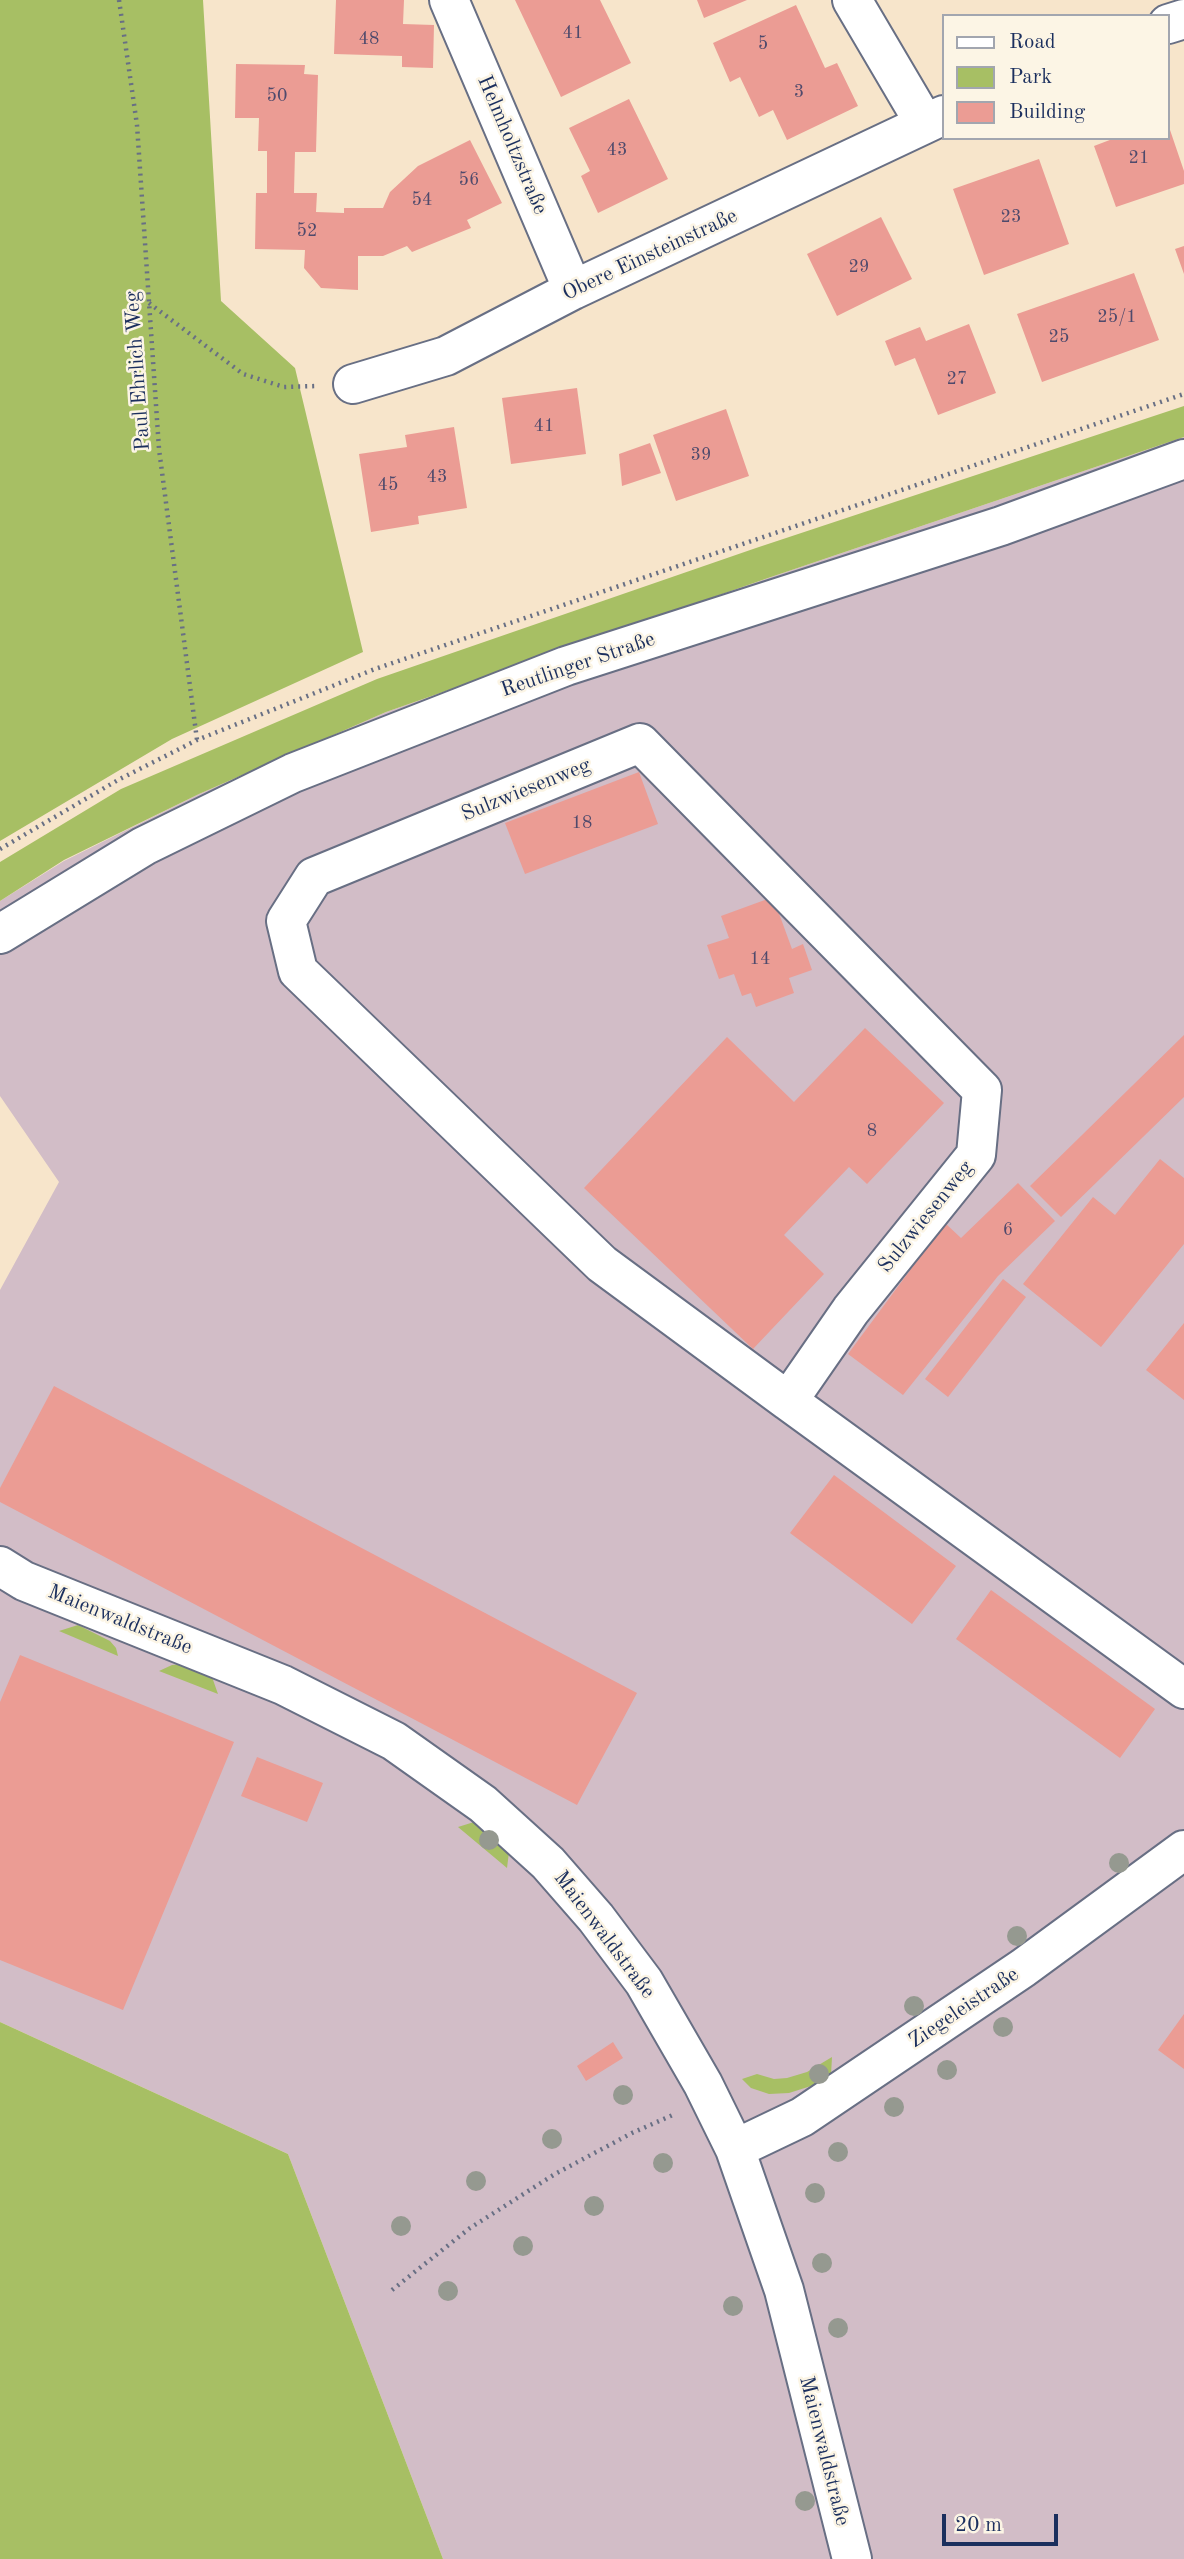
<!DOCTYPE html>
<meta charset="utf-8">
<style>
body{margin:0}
#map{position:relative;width:1184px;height:2559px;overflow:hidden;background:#f7e5cb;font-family:"Old Standard TT",serif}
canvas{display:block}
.legend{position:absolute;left:942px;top:14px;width:228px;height:126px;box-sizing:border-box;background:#fcf5e5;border:2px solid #a2a6af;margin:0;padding:9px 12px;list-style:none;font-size:21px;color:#1b2f5e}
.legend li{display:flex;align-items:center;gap:14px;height:35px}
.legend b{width:35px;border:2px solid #a2a6af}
.scale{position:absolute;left:942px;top:2514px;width:116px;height:32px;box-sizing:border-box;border:4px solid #1b2f5e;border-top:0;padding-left:9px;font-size:21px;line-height:24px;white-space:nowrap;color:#1b2f5e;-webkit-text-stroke:5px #fcf5e5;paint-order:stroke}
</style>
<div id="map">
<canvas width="1184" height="2559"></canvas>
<ul class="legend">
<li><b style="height:9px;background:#fff"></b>Road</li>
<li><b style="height:19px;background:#a7bf64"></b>Park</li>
<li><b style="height:19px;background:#eb9c94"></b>Building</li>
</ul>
<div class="scale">20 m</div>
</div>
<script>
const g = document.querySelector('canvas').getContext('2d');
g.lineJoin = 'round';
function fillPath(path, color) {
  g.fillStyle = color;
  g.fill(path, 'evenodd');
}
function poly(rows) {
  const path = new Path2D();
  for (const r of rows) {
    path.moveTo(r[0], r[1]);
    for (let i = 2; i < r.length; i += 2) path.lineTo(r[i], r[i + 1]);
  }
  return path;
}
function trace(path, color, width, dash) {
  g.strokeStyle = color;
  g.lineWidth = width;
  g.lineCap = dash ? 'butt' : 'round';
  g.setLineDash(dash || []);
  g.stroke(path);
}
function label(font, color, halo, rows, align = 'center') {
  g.font = font + ' "Old Standard TT",serif';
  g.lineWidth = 5;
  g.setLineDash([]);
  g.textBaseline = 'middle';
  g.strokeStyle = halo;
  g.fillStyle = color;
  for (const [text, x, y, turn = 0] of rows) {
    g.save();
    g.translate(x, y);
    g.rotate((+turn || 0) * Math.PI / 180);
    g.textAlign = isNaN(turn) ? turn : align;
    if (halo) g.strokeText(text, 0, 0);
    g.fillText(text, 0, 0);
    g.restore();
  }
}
fillPath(poly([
 [1184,437,1184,2559,443,2559,288,2154,0,2022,0,1290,59,1182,0,1096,0,901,64,861,199,794,386,712,768,578]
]), '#d2bdc7');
fillPath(poly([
 [0,0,203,0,221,301,295,368,363,652,172,739,0,841],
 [1184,406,1184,437,768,578,386,712,199,794,64,860,0,901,0,862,121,789,377,679,756,548],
 [78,1625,110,1641,116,1648,118,1656,59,1631],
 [184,1664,212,1677,218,1694,159,1671,172,1665],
 [474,1822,509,1852,507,1868,458,1827],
 [0,2022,288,2154,443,2559,0,2559],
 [832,2057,831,2075,811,2086,789,2093,769,2094,751,2088,742,2079,757,2074,774,2079,787,2078,807,2072]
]), '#a7bf64');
fillPath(poly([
 [336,0,404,0,403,24,434,25,433,68,402,67,402,56,334,54],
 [515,0,600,0,631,63,561,97],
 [697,0,747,0,704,18],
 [796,5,825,68,837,63,858,106,787,140,773,110,759,117,740,77,730,82,713,43],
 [236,64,305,65,304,74,318,75,316,152,295,152,294,193,317,193,316,212,344,213,344,208,383,208,390,192,418,166,470,140,502,203,467,220,471,228,412,252,407,246,383,256,358,256,358,290,321,288,304,268,305,250,255,249,256,193,267,193,267,151,258,151,259,118,235,118],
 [629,99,668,179,598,213,581,176,590,171,569,128],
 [1169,127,1184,171,1184,184,1116,207,1094,146,1115,138,1168,138],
 [1039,159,1069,244,984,275,953,189],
 [881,217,912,279,837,316,807,254],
 [1184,246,1184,274,1175,249],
 [1134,273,1159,340,1042,382,1017,314],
 [969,324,996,393,938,415,915,358,895,366,885,341,920,327,926,341],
 [577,388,586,454,511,464,502,398],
 [726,409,749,476,676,501,653,435],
 [454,427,467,508,418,516,419,524,371,532,359,454,407,447,405,435],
 [650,443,661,473,622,486,619,454],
 [639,772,658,824,525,874,505,823],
 [773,897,792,949,803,944,812,970,789,978,794,993,756,1007,751,993,742,996,734,974,719,979,707,945,729,938,721,916],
 [865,1028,944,1103,867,1184,849,1167,784,1235,824,1274,753,1349,584,1188,727,1037,794,1102],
 [1184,1035,1184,1097,1061,1217,1030,1186],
 [1160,1159,1184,1178,1184,1244,1101,1347,1023,1284,1093,1197,1115,1215],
 [1018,1183,1055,1221,998,1276,903,1395,848,1354,945,1223,961,1238],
 [1003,1279,1026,1297,948,1397,925,1379],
 [1184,1323,1184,1400,1146,1370],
 [54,1386,637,1693,577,1805,0,1502,0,1488],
 [834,1475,956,1566,912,1624,790,1533],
 [991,1590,1155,1709,1120,1758,956,1639],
 [20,1655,234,1742,123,2010,0,1960,0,1702],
 [257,1757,323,1783,307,1822,241,1796],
 [1184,2014,1184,2069,1158,2050],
 [613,2042,623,2058,586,2081,577,2066]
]), '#eb9c94');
const minor = poly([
 [449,0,573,290],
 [852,0,925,124],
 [1168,24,1184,19],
 [353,384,446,356,573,290,944,115],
 [0,934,144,846,293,773,566,666,1001,526,1184,459],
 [788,1401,602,1264,298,971,286,921,314,877,640,743,982,1090,976,1155,851,1310,788,1401,1184,1689],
 [0,1566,24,1581,283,1685,394,1741,483,1804,548,1863,596,1918,644,1982,703,2084,735,2149,784,2290,852,2559],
 [735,2149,802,2117,1023,1968,1184,1850]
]);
trace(minor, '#686f84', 42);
trace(poly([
 [119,0,137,125,159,449,197,740],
 [149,303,243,374,284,387,317,386],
 [0,849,118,780,197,740,375,669,1184,394],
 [392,2290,470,2228,555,2174,632,2133,675,2114]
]), '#686f84', 4.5, [2, 5]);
trace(minor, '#fff', 38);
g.fillStyle = '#959990';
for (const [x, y] of [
 [489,1840],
 [1119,1863],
 [1017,1936],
 [914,2006],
 [1003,2027],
 [947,2070],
 [819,2074],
 [623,2095],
 [894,2107],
 [552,2139],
 [838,2152],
 [663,2163],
 [476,2181],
 [815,2193],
 [594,2206],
 [401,2226],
 [523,2246],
 [822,2263],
 [448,2291],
 [733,2306],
 [838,2328],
 [805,2501]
]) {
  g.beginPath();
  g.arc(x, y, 10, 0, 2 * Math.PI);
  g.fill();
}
label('18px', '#4f4a6c', null, [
 ["41",573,33],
 ["48",369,39],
 ["5",763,44],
 ["3",799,92],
 ["50",277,96],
 ["43",617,150],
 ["21",1139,158],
 ["56",469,180],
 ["54",422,200],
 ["23",1011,217],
 ["52",307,231],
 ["29",859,267],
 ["25/1",1117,317],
 ["25",1059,337],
 ["27",957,379],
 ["41",544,426],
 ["39",701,455],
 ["43",437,477],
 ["45",388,485],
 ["18",582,823],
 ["14",760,959],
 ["8",872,1131],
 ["6",1008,1230]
]);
label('21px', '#1b2f5e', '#fcf5e5', [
 ["Helmholtzstraße",512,145,67],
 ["Obere Einsteinstraße",650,255,-25],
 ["Paul Ehrlich Weg",138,371,-94],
 ["Reutlinger Straße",578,665,-19],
 ["Sulzwiesenweg",526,790,-22],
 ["Sulzwiesenweg",926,1217,-51],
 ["Maienwaldstraße",120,1620,22],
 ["Maienwaldstraße",604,1935,53],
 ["Ziegeleistraße",964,2008,-34],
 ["Maienwaldstraße",824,2451,76]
]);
</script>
